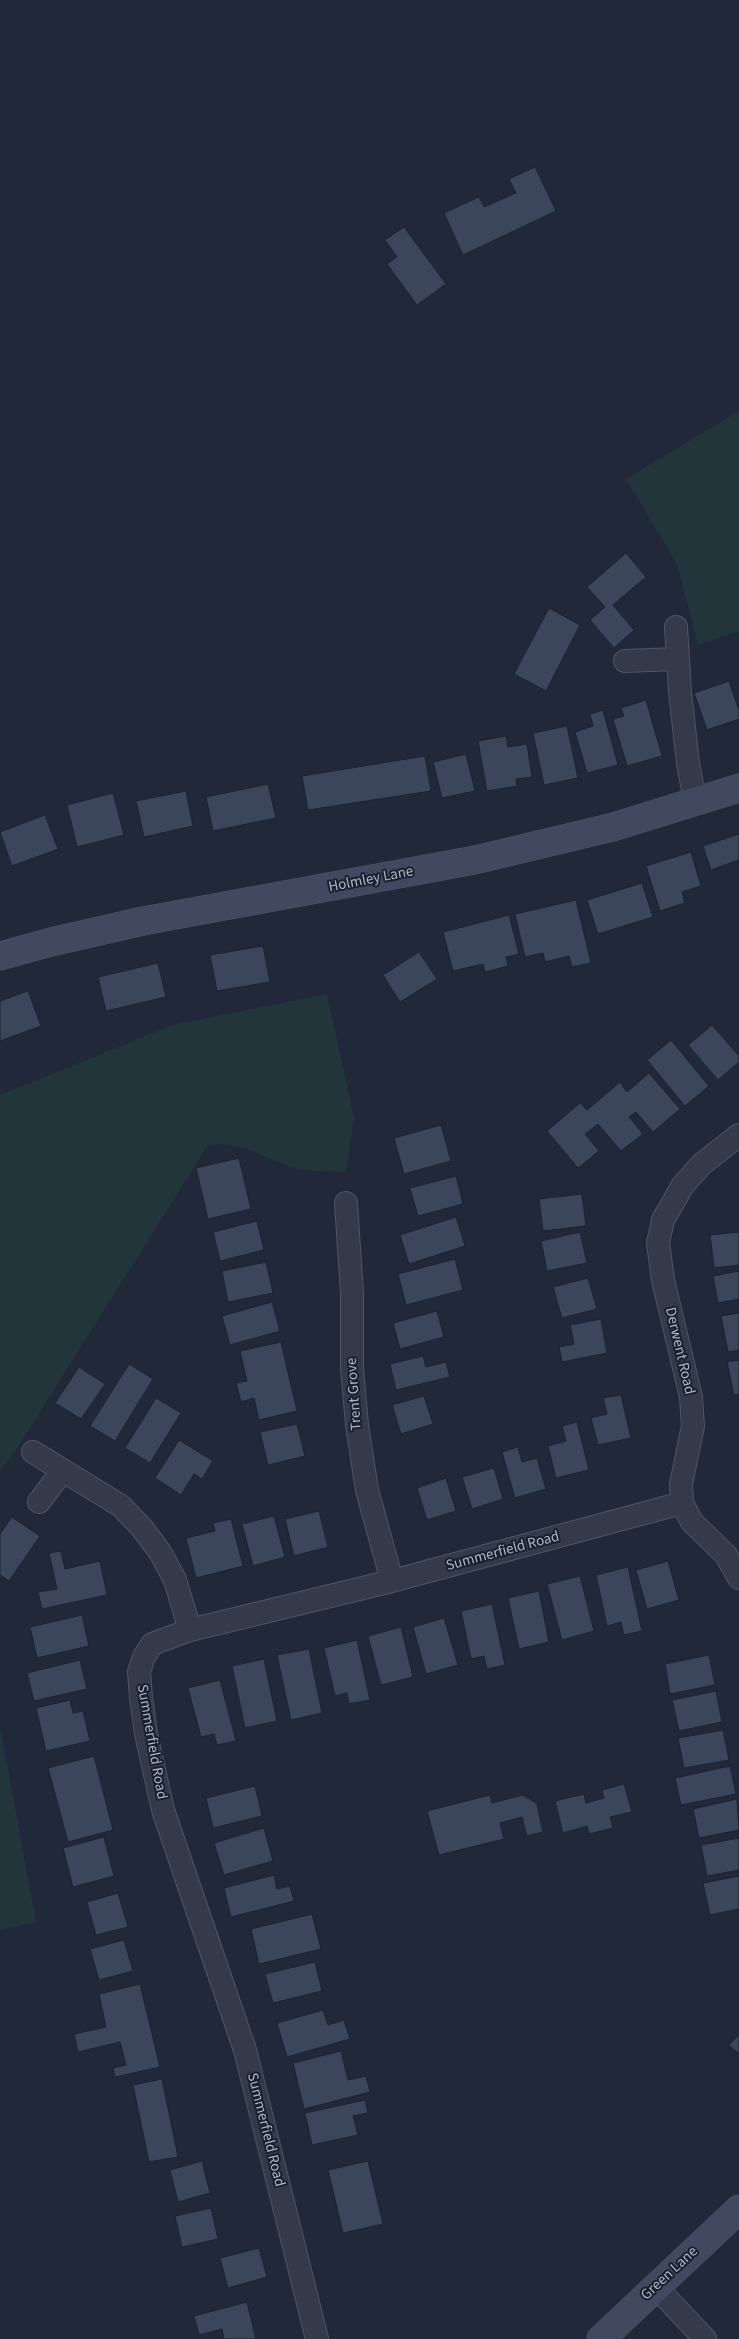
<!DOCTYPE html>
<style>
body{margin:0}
canvas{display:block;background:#20283a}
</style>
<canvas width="739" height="2339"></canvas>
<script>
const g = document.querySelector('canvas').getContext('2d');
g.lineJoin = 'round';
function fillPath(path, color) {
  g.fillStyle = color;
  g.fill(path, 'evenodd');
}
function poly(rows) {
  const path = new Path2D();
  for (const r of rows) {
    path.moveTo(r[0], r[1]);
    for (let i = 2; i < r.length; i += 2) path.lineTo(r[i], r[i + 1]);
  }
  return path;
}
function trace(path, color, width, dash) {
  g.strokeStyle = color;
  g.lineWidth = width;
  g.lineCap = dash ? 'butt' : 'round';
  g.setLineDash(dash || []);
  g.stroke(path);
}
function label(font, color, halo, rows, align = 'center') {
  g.font = font + ' "Source Sans 3",sans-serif';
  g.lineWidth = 4;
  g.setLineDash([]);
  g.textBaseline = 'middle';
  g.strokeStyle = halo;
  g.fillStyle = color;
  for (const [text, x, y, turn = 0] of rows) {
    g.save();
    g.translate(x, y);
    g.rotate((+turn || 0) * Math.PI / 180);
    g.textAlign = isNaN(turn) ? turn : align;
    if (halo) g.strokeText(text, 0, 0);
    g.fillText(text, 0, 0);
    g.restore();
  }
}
fillPath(poly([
 [739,411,739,631,698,645,677,564,626,479],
 [327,994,354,1118,346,1172,298,1170,247,1149,225,1144,208,1145,16,1450,0,1471,0,1095,173,1025],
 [0,1726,36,1922,0,1930]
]), '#22353b');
const building = poly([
 [535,167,556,211,463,255,444,213,479,197,484,207,516,193,509,179,535,167],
 [404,227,446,284,417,305,387,264,397,257,385,240,404,227],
 [626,553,646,577,613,605,634,630,614,648,590,620,605,607,587,587,626,553],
 [549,608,580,625,546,691,514,674,549,608],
 [729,681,739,710,739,719,707,730,694,693,729,681],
 [646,700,662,756,627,766,613,719,624,716,621,708,646,700],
 [603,710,618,765,587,773,575,732,593,726,590,714,603,710],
 [567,726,578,778,544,785,533,733,567,726],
 [506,736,508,747,527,744,532,777,516,779,517,786,487,791,478,741,506,736],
 [466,754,475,791,442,798,433,762,466,754],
 [425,756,431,791,308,810,302,776,425,756],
 [268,784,276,818,213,831,206,797,268,784],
 [186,791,193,826,144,837,136,801,186,791],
 [113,793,124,835,77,847,67,805,113,793],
 [45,815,58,849,12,866,0,832,45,815],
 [739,834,739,863,738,860,711,870,703,846,739,834],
 [691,852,701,886,682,892,685,903,660,911,646,866,691,852],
 [642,883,653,917,598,934,587,900,642,883],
 [576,900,591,963,572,967,569,956,545,962,543,953,525,957,515,914,576,900],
 [509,915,519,954,506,957,508,966,485,972,483,964,453,971,443,932,509,915],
 [263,946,270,982,217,991,210,955,263,946],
 [419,952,437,979,400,1002,383,975,419,952],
 [158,963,166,997,106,1011,98,977,158,963],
 [28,991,41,1026,0,1041,0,1001,28,991],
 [712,1025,739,1056,739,1062,718,1080,688,1045,712,1025],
 [671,1040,709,1086,685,1106,647,1060,671,1040],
 [649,1073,680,1109,653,1132,636,1112,629,1117,643,1134,621,1151,598,1124,585,1134,599,1151,578,1168,547,1131,580,1103,587,1110,620,1082,627,1092,649,1073],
 [441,1125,451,1161,404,1174,394,1138,441,1125],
 [239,1158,251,1209,208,1219,196,1168,239,1158],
 [456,1176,463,1204,418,1216,410,1188,456,1176],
 [582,1194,586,1226,543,1231,539,1199,582,1194],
 [456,1217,465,1246,409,1264,400,1235,456,1217],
 [257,1221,264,1250,220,1261,213,1232,257,1221],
 [580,1232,587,1263,547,1271,541,1241,580,1232],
 [739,1232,739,1265,714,1268,710,1235,739,1232],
 [455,1259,463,1290,406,1305,398,1274,455,1259],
 [266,1262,273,1293,228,1302,222,1271,266,1262],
 [739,1271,739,1299,718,1303,713,1276,739,1271],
 [588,1278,597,1309,562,1318,553,1287,588,1278],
 [272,1302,280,1331,230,1345,222,1316,272,1302],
 [437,1311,444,1337,400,1349,393,1323,437,1311],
 [739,1313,739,1350,728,1352,721,1316,739,1313],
 [601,1319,607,1353,562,1362,559,1347,574,1344,570,1325,601,1319],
 [281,1342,297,1411,259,1420,254,1398,241,1402,236,1383,247,1381,240,1351,281,1342],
 [423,1356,426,1367,446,1362,450,1377,396,1390,390,1364,423,1356],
 [739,1360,739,1394,734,1395,727,1362,739,1360],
 [129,1364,153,1379,115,1441,90,1426,129,1364],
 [79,1367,105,1384,81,1419,55,1403,79,1367],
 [621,1395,631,1438,598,1445,591,1418,607,1414,603,1398,621,1395],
 [424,1396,433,1424,401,1434,392,1405,424,1396],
 [156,1398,181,1413,150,1463,125,1448,156,1398],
 [577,1422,589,1470,556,1478,548,1446,566,1441,562,1426,577,1422],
 [297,1424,305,1456,268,1465,260,1432,297,1424],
 [179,1440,213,1461,202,1479,194,1474,181,1495,155,1478,179,1440],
 [518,1447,522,1462,537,1458,546,1489,515,1498,502,1452,518,1447],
 [494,1468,503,1499,472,1509,462,1477,494,1468],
 [446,1478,456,1511,427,1520,417,1488,446,1478],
 [319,1511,328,1547,294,1556,285,1519,319,1511],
 [274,1516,285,1557,253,1566,242,1524,274,1516],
 [12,1517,40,1536,9,1581,0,1575,0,1534,12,1517],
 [231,1519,243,1566,196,1578,186,1538,215,1531,213,1523,231,1519],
 [61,1551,65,1569,100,1561,107,1595,42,1609,38,1592,57,1589,49,1553,61,1551],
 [668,1561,679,1600,647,1609,636,1570,668,1561],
 [628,1567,642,1631,624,1635,621,1622,607,1626,596,1575,628,1567],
 [580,1576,594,1631,562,1640,547,1584,580,1576],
 [539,1591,549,1642,519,1649,508,1598,539,1591],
 [492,1604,505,1665,487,1669,484,1656,471,1659,461,1611,492,1604],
 [82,1615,89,1646,37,1658,30,1627,82,1615],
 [444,1618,458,1665,426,1674,413,1627,444,1618],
 [401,1627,413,1677,381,1685,368,1636,401,1627],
 [357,1640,370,1700,349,1704,347,1693,335,1696,324,1648,357,1640],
 [309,1649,322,1713,291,1720,277,1655,309,1649],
 [709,1655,715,1685,670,1694,665,1664,709,1655],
 [264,1659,277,1721,245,1728,232,1666,264,1659],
 [80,1660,87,1689,34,1701,27,1673,80,1660],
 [220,1680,236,1741,217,1745,214,1734,201,1737,188,1688,220,1680],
 [716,1691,722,1722,679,1731,672,1700,716,1691],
 [70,1700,73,1713,83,1711,90,1741,46,1751,36,1708,70,1700],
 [723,1730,729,1760,684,1768,678,1738,723,1730],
 [94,1756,113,1830,68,1842,48,1768,94,1756],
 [730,1766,736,1794,681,1805,675,1778,730,1766],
 [624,1784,632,1812,610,1817,613,1828,589,1834,587,1826,563,1833,555,1801,584,1794,586,1803,604,1798,602,1790,624,1784],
 [255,1786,262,1816,213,1828,206,1798,255,1786],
 [490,1795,492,1803,523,1795,537,1804,543,1832,527,1836,522,1817,500,1823,504,1839,439,1855,427,1811,490,1795],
 [737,1799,739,1830,699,1838,693,1809,737,1799],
 [264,1828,273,1861,224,1875,214,1843,264,1828],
 [104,1837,114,1876,73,1887,63,1848,104,1837],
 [739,1838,739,1870,707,1876,701,1845,739,1838],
 [274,1875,277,1889,290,1886,294,1901,231,1917,224,1888,274,1875],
 [739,1876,739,1909,710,1915,703,1883,739,1876],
 [118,1893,128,1927,96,1935,87,1902,118,1893],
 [312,1914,321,1949,259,1964,251,1929,312,1914],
 [124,1940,133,1971,99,1980,90,1949,124,1940],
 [315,1962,322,1991,273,2003,265,1974,315,1962],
 [140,1984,160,2067,115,2077,113,2068,126,2065,120,2042,78,2052,74,2034,106,2027,99,1994,140,1984],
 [323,2010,328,2025,344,2020,350,2039,287,2057,277,2023,323,2010],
 [739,2035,739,2054,729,2045,739,2035],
 [341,2051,348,2080,366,2076,370,2092,304,2109,293,2063,341,2051],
 [162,2079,178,2157,149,2162,133,2085,162,2079],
 [365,2100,368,2113,353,2116,358,2135,312,2145,305,2113,365,2100],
 [202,2161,210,2193,178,2202,170,2170,202,2161],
 [368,2161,383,2224,343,2233,328,2170,368,2161],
 [211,2208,218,2239,182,2247,175,2216,211,2208],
 [259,2248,267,2277,228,2288,220,2258,259,2248],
 [247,2302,256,2339,224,2339,222,2329,199,2335,194,2316,247,2302]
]);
fillPath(building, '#3c465a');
trace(building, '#1b2231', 1);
const minor = poly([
 [676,627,680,692,688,763,695,802],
 [625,661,677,659],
 [739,1135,702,1164,683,1185,663,1220,658,1243,663,1280,691,1397,693,1426,681,1484,682,1503,692,1522,726,1555,739,1578],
 [346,1203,352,1293,352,1368,357,1425,367,1490,392,1581],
 [33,1452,121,1506,142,1528,160,1552,175,1580,190,1630],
 [39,1502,63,1470],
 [656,2287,705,2339],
 [317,2339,245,2050,163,1810,146,1734,141,1697,139,1672,144,1657,152,1644,190,1630,392,1581,682,1503]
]);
const secondary = poly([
 [0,956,51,942,143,921,475,860,613,827,739,788],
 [601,2339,739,2209]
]);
trace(minor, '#4e5565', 24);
trace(secondary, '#4e5565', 29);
trace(minor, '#343a4a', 22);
trace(secondary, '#41495e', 28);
label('15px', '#aeb5c7', '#19202f', [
 ["Holmley Lane",371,880,-11],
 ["Derwent Road",679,1351,77],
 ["Trent Grove",355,1394,-94],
 ["Summerfield Road",503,1552,-15],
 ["Summerfield Road",151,1742,80],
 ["Summerfield Road",265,2130,76],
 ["Green Lane",670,2274,-43]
]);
</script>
